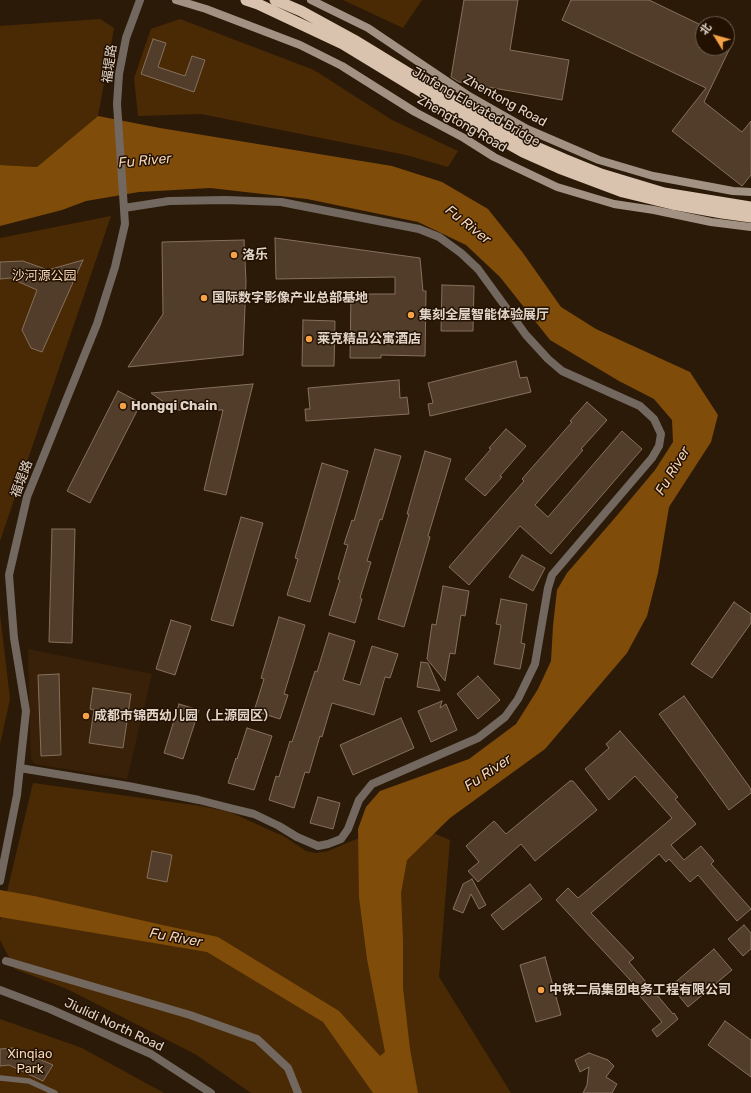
<!DOCTYPE html>
<meta charset="utf-8">
<style>
body{margin:0}
#map{position:relative;width:751px;height:1093px;overflow:hidden;background:#2c1a08;font-family:Rubik,"Noto Sans SC",sans-serif}
canvas{display:block}
.north{position:absolute;left:695px;top:16px;width:40px;height:40px;box-sizing:border-box;background:#221101;border:1px solid #6e5f51;border-radius:50%;rotate:307deg;font-size:11px;font-weight:700;line-height:16px;text-align:center;color:#e1d4c9}
.north::after{content:'';display:block;margin:auto;width:14px;height:18px;background:#f6a248;clip-path:polygon(50% 0,100% 100%,50% 72%,0 100%)}
</style>
<div id="map">
<canvas width="751" height="1093"></canvas>
<div class="north">北</div>
</div>
<script>
const g = document.querySelector('canvas').getContext('2d');
g.lineJoin = 'round';
function fillPath(path, color) {
  g.fillStyle = color;
  g.fill(path, 'evenodd');
}
function poly(rows) {
  const path = new Path2D();
  for (const r of rows) {
    path.moveTo(r[0], r[1]);
    for (let i = 2; i < r.length; i += 2) path.lineTo(r[i], r[i + 1]);
  }
  return path;
}
function trace(path, color, width, dash) {
  g.strokeStyle = color;
  g.lineWidth = width;
  g.lineCap = dash ? 'butt' : 'round';
  g.setLineDash(dash || []);
  g.stroke(path);
}
function label(font, color, halo, rows, align = 'center') {
  g.font = font + ' Rubik,"Noto Sans SC",sans-serif';
  g.lineWidth = 3;
  g.setLineDash([]);
  g.textBaseline = 'middle';
  g.strokeStyle = halo;
  g.fillStyle = color;
  for (const [text, x, y, turn = 0] of rows) {
    g.save();
    g.translate(x, y);
    g.rotate((+turn || 0) * Math.PI / 180);
    g.textAlign = isNaN(turn) ? turn : align;
    if (halo) g.strokeText(text, 0, 0);
    g.fillText(text, 0, 0);
    g.restore();
  }
}
fillPath(poly([
 [28,649,152,674,127,779,35,764,31,759]
]), '#392109');
fillPath(poly([
 [343,0,422,0,403,28],
 [100,19,114,28,98,116,37,167,0,165,0,26],
 [180,19,314,70,392,120,458,151,448,167,406,155,201,114,138,116,134,78,151,29],
 [111,216,0,541,0,238],
 [0,614,10,699,0,744],
 [33,783,201,806,230,812,285,837,306,851,316,853,328,851,402,820,450,840,439,977,511,1093,251,1093,195,1054,67,989,15,969,0,940,0,921],
 [0,1019,82,1048,164,1093,0,1093]
]), '#4a2a04');
fillPath(poly([
 [98,116,160,128,392,166,442,182,488,209,523,253,561,307,596,329,690,372,718,415,711,442,669,507,658,573,647,616,627,653,545,749,450,818,407,860,401,893,403,941,403,988,410,1049,418,1093,373,1093,323,1022,207,952,0,917,0,890,34,896,167,926,218,937,339,1011,380,1056,385,1052,367,959,359,897,358,829,366,807,380,791,469,759,516,724,538,689,551,661,553,626,557,590,567,573,614,519,655,470,673,442,672,420,654,399,619,381,550,340,500,277,466,245,418,222,307,199,210,188,139,192,86,201,62,210,0,226,0,165,37,167]
]), '#804c0a');
const building = poly([
 [464,0,518,0,510,50,569,60,562,100,459,82,451,77,464,0],
 [571,0,649,0,703,26,703,48,730,48,704,102,742,132,751,121,751,175,742,186,672,131,706,88,562,20,571,0],
 [153,39,166,43,158,67,185,76,192,56,205,60,194,92,141,74,153,39],
 [275,238,420,258,423,291,426,291,425,356,381,355,381,358,350,358,351,294,395,294,395,277,276,279,275,238],
 [244,240,246,282,243,355,128,367,163,314,162,242,244,240],
 [83,260,42,352,31,348,22,330,37,290,10,278,0,279,0,262,23,261,48,270,83,260],
 [442,285,474,286,473,331,441,331,442,285],
 [303,320,335,321,334,366,302,366,303,320],
 [516,361,520,378,527,377,531,392,430,416,428,404,433,403,428,383,516,361],
 [399,380,400,398,407,397,409,414,306,421,305,409,310,409,308,388,399,380],
 [253,384,226,495,204,490,223,410,175,410,151,393,253,384],
 [118,391,141,403,90,503,67,491,118,391],
 [587,402,607,420,581,449,583,450,535,505,548,517,622,431,642,449,551,554,520,526,469,585,449,567,524,481,522,479,572,422,570,421,587,402],
 [506,429,526,446,500,476,502,477,485,496,465,479,491,449,489,448,506,429],
 [375,449,401,456,382,520,380,519,367,561,371,562,360,598,362,599,355,623,329,615,340,580,338,579,348,545,344,544,352,520,354,521,375,449],
 [425,451,451,459,428,536,430,537,404,627,378,619,409,514,407,514,425,451],
 [322,463,348,471,310,602,287,595,298,559,295,558,322,463],
 [241,517,263,523,233,626,211,620,241,517],
 [52,529,75,529,72,643,49,642,52,529],
 [522,555,545,568,533,591,509,577,522,555],
 [443,586,469,591,465,616,461,615,455,654,450,653,445,681,427,659,432,624,436,625,443,586],
 [501,599,527,604,521,643,525,644,520,669,494,664,501,625,496,624,501,599],
 [734,602,751,614,751,623,712,678,691,664,734,602],
 [279,617,305,625,284,694,288,695,280,719,254,711,264,679,261,678,279,617],
 [171,620,191,626,175,675,156,669,171,620],
 [329,633,355,641,343,680,360,685,372,646,398,654,390,678,385,677,374,715,332,703,322,737,320,736,309,773,305,772,294,808,269,800,276,776,279,777,290,741,292,742,304,705,315,671,317,672,329,633],
 [421,662,428,663,440,691,417,687,421,662],
 [59,674,61,755,41,756,38,675,59,674],
 [478,676,500,700,478,719,457,694,478,676],
 [93,688,131,694,123,748,89,743,94,710,90,709,93,688],
 [684,696,751,789,751,793,729,810,659,714,684,696],
 [442,701,440,708,446,704,457,730,431,742,418,711,442,701],
 [179,704,199,710,183,759,164,753,179,704],
 [401,718,414,748,353,775,340,745,401,718],
 [247,728,272,736,254,790,228,783,236,758,237,759,247,728],
 [620,731,678,797,675,799,696,824,671,845,684,860,701,846,714,861,711,864,751,909,737,921,698,875,690,882,669,859,666,862,659,854,591,913,634,958,629,962,673,1014,674,1013,678,1019,657,1037,652,1030,662,1022,630,984,632,982,556,900,568,888,578,898,672,818,635,776,609,800,585,769,609,748,606,744,620,731],
 [570,781,573,781,597,810,535,861,521,844,478,882,468,871,479,862,466,846,494,821,506,834,570,781],
 [318,797,340,803,333,829,310,823,318,797],
 [152,851,172,855,167,882,147,878,152,851],
 [472,879,486,905,479,909,471,894,463,913,453,909,463,884,472,879],
 [530,884,542,899,503,930,491,915,530,884],
 [744,925,751,933,751,949,743,956,728,939,744,925],
 [714,949,732,970,688,1007,671,986,714,949],
 [545,957,561,1015,536,1022,520,965,545,957],
 [725,1021,751,1040,751,1077,708,1045,725,1021],
 [13,1048,53,1065,43,1081,9,1065,0,1066,0,1049,13,1048],
 [589,1053,608,1060,614,1066,606,1077,617,1084,612,1093,583,1093,587,1085,589,1067,580,1072,575,1060,589,1053]
]);
fillPath(building, '#513d2a');
trace(building, '#86705c', 1);
trace(poly([
 [0,1078,29,1081,55,1093]
]), '#72685f', 5.5);
trace(poly([
 [6,961,190,1015,257,1039,288,1068,298,1093]
]), '#72685f', 8);
trace(poly([
 [20,768,128,786,199,800,230,808,254,814,279,826,297,837,318,846,328,844,341,839,348,829,359,800,372,784,478,738,505,717,518,699,535,664,548,588,552,575,652,458,659,446,661,434,654,419,640,406,562,371,548,359,526,335,478,269,461,253,439,237,419,229,281,202,226,200,169,201,124,208],
 [0,881,17,795,26,711,14,638,9,575,27,497,97,324,115,267,125,224,117,104,119,74,126,38,140,0]
]), '#72685f', 8);
trace(poly([
 [0,990,50,1009,151,1054,211,1093]
]), '#72685f', 8);
trace(poly([
 [176,0,206,9,300,45,342,66,415,112,464,138,494,157,557,187,614,204,654,210,711,222,751,227],
 [311,0,368,28,469,96,527,129,599,160,653,176,733,191,751,192]
]), '#a29284', 8);
trace(poly([
 [246,0,258,4,343,44,491,134,523,152,559,168,623,192,672,204,722,213,751,217],
 [275,0,301,11,354,40,480,117,518,139,564,159,601,174,664,193,751,207]
]), '#d9c2ae', 11);
for (const [x, y, r, color] of [
 [234,255,4,"#f6a248"],
 [204,298,4,"#f6a248"],
 [411,315,4,"#f6a248"],
 [309,339,4,"#f6a248"],
 [123,406,4,"#f6a248"],
 [86,716,4,"#f6a248"],
 [541,990,4,"#f6a248"]
]) {
  const dot = new Path2D();
  dot.arc(x, y, r, 0, 2 * Math.PI);
  g.fillStyle = color;
  g.fill(dot);
  trace(dot, '#221101', 1.5);
}
label('13px', '#e1d4c9', '#221101', [
 ["福堤路",110,64,-82],
 ["Zhentong Road",505,101,29],
 ["Jinfeng Elevated Bridge",476,107,30],
 ["Zhengtong Road",462,124,30],
 ["福堤路",22,479,-70],
 ["Jiulidi North Road",114,1025,25]
]);
label('bold 13px', '#e1d4c9', '#221101', [
 ["洛乐",242,255],
 ["国际数字影像产业总部基地",212,298],
 ["集刻全屋智能体验展厅",419,315],
 ["莱克精品公寓酒店",317,339],
 ["Hongqi Chain",131,406],
 ["成都市锦西幼儿园（上源园区）",94,716],
 ["中铁二局集团电务工程有限公司",549,990]
], 'left');
label('13px', '#f6d6b9', '#221101', [
 ["沙河源公园",44,276],
 ["Xinqiao",30,1054],
 ["Park",30,1069]
]);
label('italic 14px', '#f4d4b8', '#221101', [
 ["Fu River",145,161,-5],
 ["Fu River",468,225,38],
 ["Fu River",673,471,-59],
 ["Fu River",488,773,-34],
 ["Fu River",176,938,10]
]);
</script>
